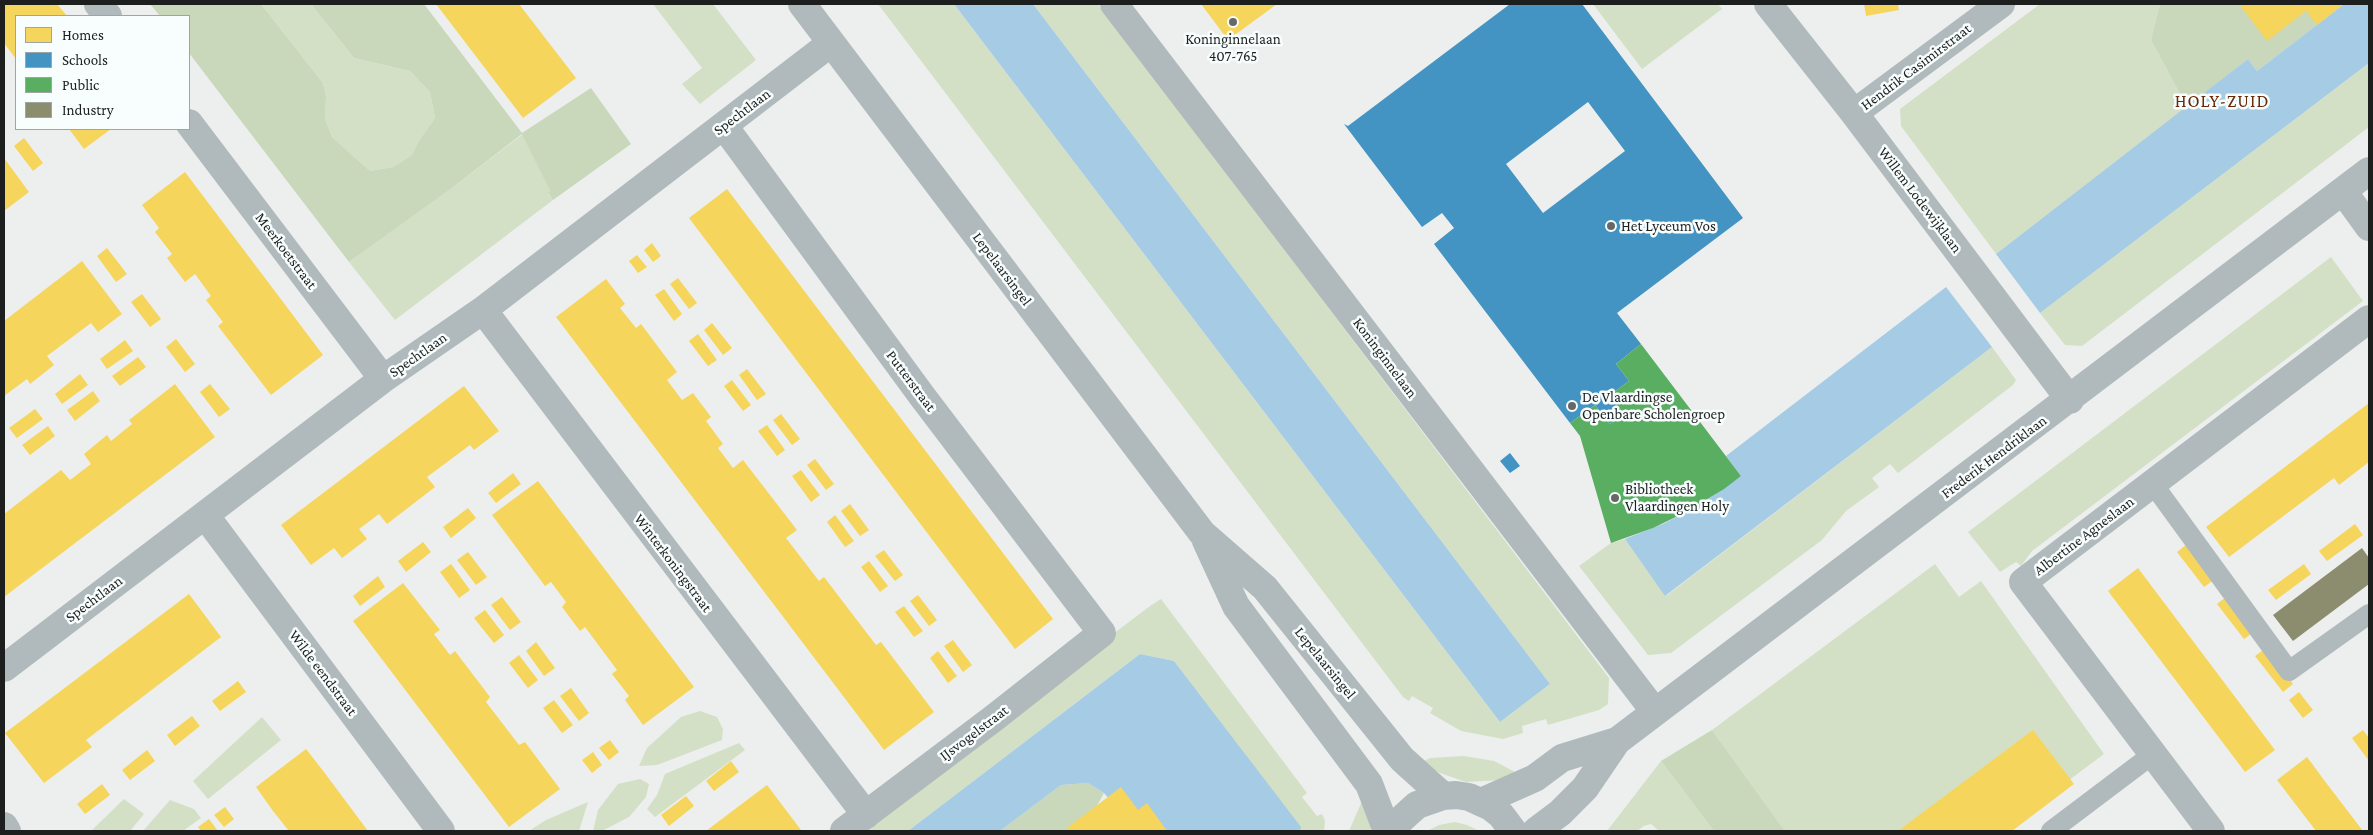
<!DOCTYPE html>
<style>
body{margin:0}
#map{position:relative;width:2373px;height:835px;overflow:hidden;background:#ecefee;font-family:"Crimson Pro",serif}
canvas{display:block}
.frame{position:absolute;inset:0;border:5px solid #1d1f1f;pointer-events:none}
.legend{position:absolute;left:15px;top:15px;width:175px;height:115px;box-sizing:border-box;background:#f8fefd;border:1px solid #a0a5a4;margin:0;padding:6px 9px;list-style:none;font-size:15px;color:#1d1f1f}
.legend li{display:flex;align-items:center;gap:10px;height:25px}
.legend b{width:25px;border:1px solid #a0a5a4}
</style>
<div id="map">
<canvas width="2373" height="835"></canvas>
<div class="frame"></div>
<ul class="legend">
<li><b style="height:14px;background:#f6d55c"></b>Homes</li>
<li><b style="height:14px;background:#4393c3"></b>Schools</li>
<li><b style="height:14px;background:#5aae61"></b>Public</li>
<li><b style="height:14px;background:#8c8c6e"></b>Industry</li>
</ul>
</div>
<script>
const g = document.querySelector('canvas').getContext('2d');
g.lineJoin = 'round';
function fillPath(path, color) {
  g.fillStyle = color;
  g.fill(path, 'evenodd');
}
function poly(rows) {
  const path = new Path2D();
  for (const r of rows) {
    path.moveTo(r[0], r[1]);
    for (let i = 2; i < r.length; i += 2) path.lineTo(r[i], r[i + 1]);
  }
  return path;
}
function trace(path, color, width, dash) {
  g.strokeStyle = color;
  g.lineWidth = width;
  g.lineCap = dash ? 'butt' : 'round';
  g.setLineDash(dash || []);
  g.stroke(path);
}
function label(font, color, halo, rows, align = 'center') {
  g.font = font + ' "Crimson Pro",serif';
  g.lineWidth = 5;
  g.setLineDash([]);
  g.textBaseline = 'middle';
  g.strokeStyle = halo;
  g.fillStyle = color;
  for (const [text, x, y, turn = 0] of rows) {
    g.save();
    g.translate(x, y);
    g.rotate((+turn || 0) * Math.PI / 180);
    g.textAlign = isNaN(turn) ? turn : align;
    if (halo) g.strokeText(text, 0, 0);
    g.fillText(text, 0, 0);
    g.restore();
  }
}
fillPath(poly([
 [261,4,311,4,354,58,410,71,430,92,435,118,418,142,412,155,393,167,370,171,332,137,325,119,326,96,323,83],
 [653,4,713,4,756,60,700,104,682,84,702,68],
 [878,4,954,4,1500,722,1550,684,1033,4,1098,4,1609,678,1608,704,1599,710,1548,725,1546,719,1522,726,1523,733,1503,739,1461,731,1430,713,1433,708,1412,696,1409,701,1403,697],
 [1593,4,1718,4,1722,9,1642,69],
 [2040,4,2160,4,2151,40,2187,107,1996,254,1901,126,1900,109],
 [2369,63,2369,127,2082,346,2065,345,2040,313],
 [523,134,550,191,548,194,553,200,395,320,349,262,448,191],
 [2331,257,2363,301,2032,551,2021,566,2016,562,2000,572,1968,532],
 [1992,347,2016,380,2013,385,1898,473,1890,464,1872,478,1879,487,1846,511,1822,540,1671,653,1648,655,1579,566,1611,543,1625,539,1666,596],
 [1935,564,1959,597,1981,581,2104,754,2001,831,1785,831,1712,730],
 [1161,599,1307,793,1302,797,1317,816,1322,814,1325,821,1324,831,1300,831,1300,827,1174,661,1140,654,908,831,853,831,1150,606],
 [700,711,717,717,723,729,722,740,657,765,639,766,647,748,681,717],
 [262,717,281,740,208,799,193,781],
 [739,743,745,750,655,817,647,809,657,795,665,774],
 [1464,756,1494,761,1515,772,1502,780,1466,782,1440,773,1428,767,1424,761,1430,758],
 [1661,761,1714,831,1659,831,1651,824,1644,826,1637,831,1607,831],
 [640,779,649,784,646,797,629,817,602,831,593,831,598,810,618,784],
 [124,799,144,814,130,831,91,831],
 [170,800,194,809,201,818,183,831,143,831],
 [1362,801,1371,822,1371,831,1349,831],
 [588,802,579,831,529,831,546,820],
 [1455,822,1467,825,1479,831,1427,831,1439,825]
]), '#d3e0c6');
fillPath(poly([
 [150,4,261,4,323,83,326,96,325,119,332,137,370,171,393,167,412,155,418,142,435,118,430,92,410,71,354,58,311,4,424,4,522,133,591,88,631,144,553,200,548,193,550,191,522,134,448,191,349,262,189,53,189,16,160,16],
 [2160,4,2344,4,2257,71,2248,59,2187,107,2151,40],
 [1712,730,1785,831,1714,831,1661,761],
 [1088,783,1104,793,1089,820,1077,831,1000,831,1061,785]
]), '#c9d7ba');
fillPath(poly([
 [954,4,1033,4,1550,684,1500,722],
 [2344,4,2369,4,2369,63,2040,313,1996,254,2248,59,2257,71],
 [1946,287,1992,347,1665,596,1625,539,1665,523,1688,511,1741,476,1726,456],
 [1140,654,1174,661,1301,827,1300,831,1148,831,1134,813,1127,820,1104,793,1088,783,1061,785,1000,831,908,831]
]), '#a6cbe5');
fillPath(poly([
 [4,4,57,4,67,16,16,16,16,59,4,43],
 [436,4,519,4,576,78,523,118],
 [1201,4,1277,4,1228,40],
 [1864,4,1898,4,1899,10,1866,16],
 [2239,4,2344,4,2317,25,2306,11,2267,41],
 [69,129,111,129,84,149],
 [24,138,43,163,33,171,14,146],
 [4,158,29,192,4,211],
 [185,172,323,355,271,395,218,326,223,322,206,300,211,296,195,274,185,282,167,258,172,254,155,232,159,228,142,205],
 [727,189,1053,619,1015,649,689,218],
 [652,243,661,256,653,262,644,250],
 [107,248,127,274,116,282,97,256],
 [637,255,647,267,638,273,629,261],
 [82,261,122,314,98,332,91,323,47,356,54,365,30,384,27,379,4,396,4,321],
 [678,278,697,303,689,309,670,284],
 [606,279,625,304,620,308,636,328,641,324,677,372,667,380,682,400,693,393,711,417,706,421,723,444,718,448,733,468,743,460,797,530,786,538,819,581,824,577,876,645,881,642,934,712,884,750,556,317],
 [664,289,682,314,674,321,655,295],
 [142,294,161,319,150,327,131,302],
 [712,323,732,348,723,355,704,330],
 [698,334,717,360,708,366,689,341],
 [176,339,195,364,185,372,166,347],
 [125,340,133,351,107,369,100,359],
 [138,357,146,367,120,386,112,376],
 [747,369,766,394,757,400,739,375],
 [80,374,88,385,62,404,55,394],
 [732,380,751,405,743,411,724,386],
 [175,384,215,437,4,597,4,514,61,470,70,480,91,464,84,454,107,435,111,441,132,424,129,420],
 [210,384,230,409,219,417,200,392],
 [464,386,499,431,474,450,470,445,427,477,435,487,387,524,379,514,359,529,367,539,342,558,334,548,311,565,281,525],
 [93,391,100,401,75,421,67,410],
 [2369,403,2369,462,2339,485,2334,478,2229,557,2206,527],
 [35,409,43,419,17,438,9,428],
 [781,414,800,439,792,445,773,420],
 [767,425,785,450,777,456,758,431],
 [48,426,55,436,30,455,22,445],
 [815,459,834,484,826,490,807,465],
 [801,470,820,495,811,502,792,476],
 [513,473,521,484,496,503,488,493],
 [538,481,694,687,643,725,625,700,629,696,612,674,617,670,585,627,580,631,562,607,566,602,551,582,545,586,492,515],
 [850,504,869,530,860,536,841,511],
 [468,508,476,518,451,538,443,527],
 [835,515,854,541,845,547,827,522],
 [2355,524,2363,535,2327,561,2319,551],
 [423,542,431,552,406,572,398,561],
 [2187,544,2214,580,2204,587,2177,552],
 [884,550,903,575,895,581,875,556],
 [468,552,487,577,476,585,457,560],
 [869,561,888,586,880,592,861,567],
 [451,564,470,590,459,598,440,572],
 [2304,564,2311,574,2276,600,2268,590],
 [2138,568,2275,750,2245,772,2108,591],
 [378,576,385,587,360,606,353,596],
 [403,583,440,630,434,634,450,655,455,651,490,697,486,702,519,745,525,742,560,789,509,827,353,621],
 [189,594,221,637,86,740,92,747,44,783,5,733],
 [918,595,937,620,929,626,910,601],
 [2227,596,2254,632,2244,639,2217,604],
 [502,597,521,622,510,630,491,605],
 [904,606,923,631,914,637,895,612],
 [485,610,504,635,494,643,474,618],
 [953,640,972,665,963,672,944,646],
 [536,642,555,668,544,676,526,651],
 [2266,648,2293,684,2283,692,2255,656],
 [938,651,957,676,948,683,930,658],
 [519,655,538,680,528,688,509,663],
 [238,681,246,692,220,711,212,701],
 [571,688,589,713,579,721,560,696],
 [2299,692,2313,710,2303,718,2289,700],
 [554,700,573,725,562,733,543,708],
 [192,716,200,726,175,746,167,735],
 [2033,730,2074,784,2012,831,1898,831],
 [2363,730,2369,738,2369,761,2352,738],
 [610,740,619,752,609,760,599,748],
 [306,749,324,772,368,831,289,831,273,811,256,787],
 [147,750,155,761,130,780,122,770],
 [593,752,602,765,592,773,582,760],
 [2307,757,2327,784,2363,831,2316,831,2277,780],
 [731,761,739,772,714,791,706,781],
 [102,784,110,795,85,814,77,804],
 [767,785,801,830,706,831,743,803],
 [1121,787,1138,810,1147,803,1167,831,1070,831,1067,828],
 [686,796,694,806,669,826,661,815],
 [225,807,234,819,224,827,214,815],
 [209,819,218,831,201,831,198,827]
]), '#f6d55c');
fillPath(poly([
 [1510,4,1582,4,1743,218,1617,313,1641,344,1616,364,1629,381,1610,395,1624,414,1610,424,1595,405,1570,423,1434,244,1454,228,1442,213,1422,227,1344,124,1348,126],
 [1588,102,1625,151,1543,213,1506,164],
 [1510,453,1520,466,1510,473,1500,461]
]), '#4393c3');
fillPath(poly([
 [1641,344,1741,476,1724,489,1680,515,1653,528,1611,543,1580,436,1570,423,1595,405,1610,424,1624,414,1610,395,1629,381,1616,364]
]), '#5aae61');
fillPath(poly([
 [2362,548,2369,558,2369,584,2293,641,2273,615]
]), '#8c8c6e');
trace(poly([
 [2153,484,2289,671,2369,614],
 [2051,831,2153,754]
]), '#b0babc', 20);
trace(poly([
 [98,4,108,16],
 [1114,4,1655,712],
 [1768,4,1854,113,2070,400],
 [1854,113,2001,4],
 [189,123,383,379],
 [724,126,922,396,1102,633,994,718,844,831],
 [2343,191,2369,227],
 [483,310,866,815],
 [205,515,441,831],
 [4,668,383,379,483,310,831,43],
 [1481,802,1535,778,1562,758,1617,741],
 [4,826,7,831],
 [1536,831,1560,813,1585,788,1617,741,1629,732,2369,171],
 [2211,831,2023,582,2369,319]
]), '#b0babc', 28);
trace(poly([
 [802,4,1202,533,1265,588,1402,759,1443,796],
 [1206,541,1236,606,1369,784,1387,831],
 [1391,831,1396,824,1417,805,1443,796,1456,795,1469,797,1491,807,1501,815,1513,831]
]), '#b0babc', 28);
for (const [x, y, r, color] of [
 [1233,22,5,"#656867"],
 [1611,226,5,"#656867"],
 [1572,406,5,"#656867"],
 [1615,498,5,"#656867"]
]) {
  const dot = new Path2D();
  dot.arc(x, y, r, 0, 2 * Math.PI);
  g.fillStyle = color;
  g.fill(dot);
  trace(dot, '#f8fefd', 2);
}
label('15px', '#1d1f1f', '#f8fefd', [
 ["Koninginnelaan",1233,39,"center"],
 ["407-765",1233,56,"center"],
 ["Het Lyceum Vos",1621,226],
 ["De Vlaardingse",1582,397],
 ["Openbare Scholengroep",1582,414],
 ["Bibliotheek",1625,489],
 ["Vlaardingen Holy",1625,506]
], 'left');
label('15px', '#1d1f1f', '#f8fefd', [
 ["Hendrik Casimirstraat",1916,67,-37],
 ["Spechtlaan",742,112,-37],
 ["Willem Lodewijklaan",1920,200,53],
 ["Meerkoetstraat",286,251,53],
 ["Lepelaarsingel",1002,269,53],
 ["Spechtlaan",418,355,-35],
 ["Koninginnelaan",1385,358,53],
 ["Putterstraat",911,381,53],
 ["Frederik Hendriklaan",1994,457,-37],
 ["Albertine Agneslaan",2084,536,-37],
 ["Winterkoningstraat",673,563,53],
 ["Spechtlaan",94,599,-37],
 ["Lepelaarsingel",1325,663,51],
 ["Wilde eendstraat",323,673,53],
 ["IJsvogelstraat",974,733,-37]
]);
g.letterSpacing = '1px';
label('18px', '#692909', '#f8fefd', [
 ["HOLY-ZUID",2222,101]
]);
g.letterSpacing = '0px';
</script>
